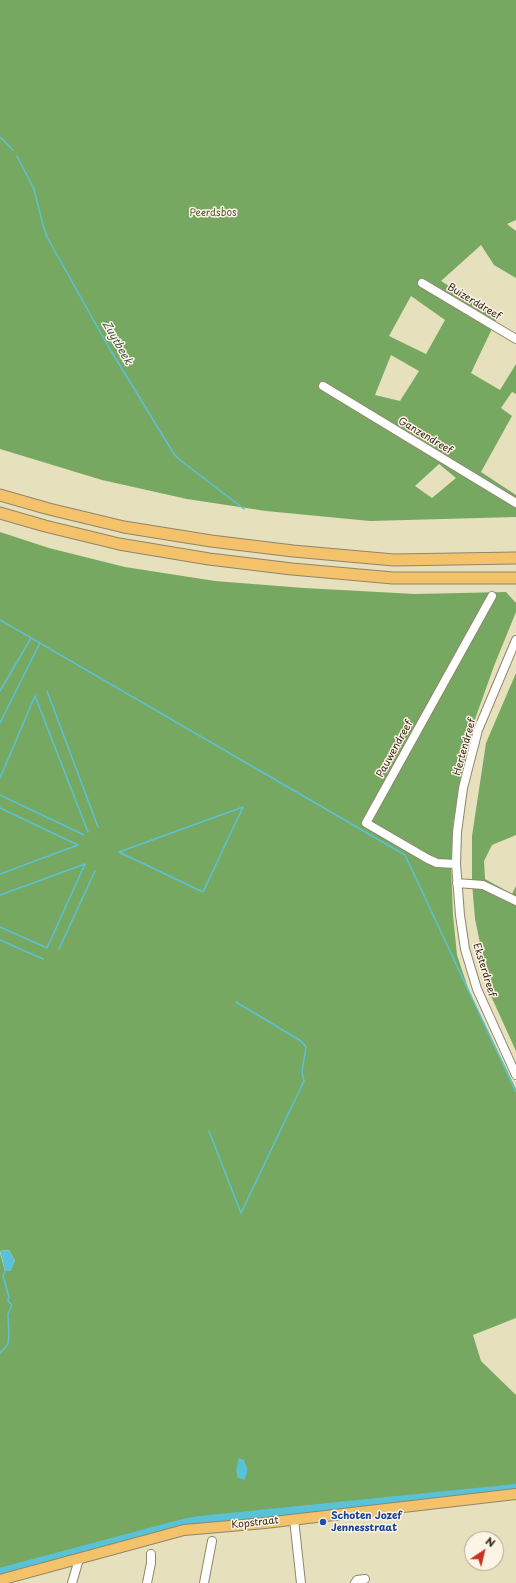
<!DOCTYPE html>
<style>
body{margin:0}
#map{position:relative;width:516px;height:1583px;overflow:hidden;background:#e6e0bc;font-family:"Playpen Sans",sans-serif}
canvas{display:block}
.north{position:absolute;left:464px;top:1531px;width:40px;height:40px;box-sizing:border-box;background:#fcf5e5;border:1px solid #afa495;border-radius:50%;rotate:35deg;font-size:11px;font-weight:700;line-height:16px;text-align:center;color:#3b2a1e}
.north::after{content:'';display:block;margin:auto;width:14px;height:18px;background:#c8321e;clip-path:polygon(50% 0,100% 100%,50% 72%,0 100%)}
</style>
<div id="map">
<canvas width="516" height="1583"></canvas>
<div class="north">N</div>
</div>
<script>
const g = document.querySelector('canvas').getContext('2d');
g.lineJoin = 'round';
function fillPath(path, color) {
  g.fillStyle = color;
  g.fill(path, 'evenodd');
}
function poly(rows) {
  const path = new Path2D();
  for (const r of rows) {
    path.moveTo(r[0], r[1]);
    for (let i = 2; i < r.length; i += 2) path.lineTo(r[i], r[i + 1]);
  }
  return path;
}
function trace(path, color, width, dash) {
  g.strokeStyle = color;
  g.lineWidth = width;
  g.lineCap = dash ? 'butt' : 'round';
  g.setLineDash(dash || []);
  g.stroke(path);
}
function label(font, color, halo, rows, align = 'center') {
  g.font = font + ' "Playpen Sans",sans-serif';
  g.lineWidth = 3;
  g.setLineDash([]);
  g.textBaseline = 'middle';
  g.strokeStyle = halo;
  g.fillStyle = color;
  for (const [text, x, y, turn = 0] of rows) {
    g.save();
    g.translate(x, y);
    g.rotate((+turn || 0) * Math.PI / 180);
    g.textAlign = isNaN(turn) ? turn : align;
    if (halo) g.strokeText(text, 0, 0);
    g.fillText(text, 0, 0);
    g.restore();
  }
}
fillPath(poly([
 [0,0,516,0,516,220,507,224,516,231,516,278,494,265,481,245,441,281,498,316,471,373,500,390,516,364,516,394,512,392,501,408,512,416,481,472,516,495,516,517,370,521,266,511,187,499,102,480,0,449],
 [411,296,445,320,426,354,389,336],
 [391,355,419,371,400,401,375,395],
 [439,464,456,478,432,498,415,486],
 [0,532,49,548,125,567,215,581,304,588,415,594,506,592,516,603,516,612,494,666,474,722,461,776,453,824,451,866,453,915,457,955,469,991,516,1089,516,1318,473,1335,481,1361,516,1395,516,1487,201,1522,0,1575,0,1253,5,1271,15,1261,9,1250,0,1251],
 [516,673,516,835,492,845,484,861,485,879,512,894,516,886,516,1051,491,996,475,919,472,883,472,836,486,743]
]), '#77a862');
fillPath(poly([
 [9,1250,15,1261,11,1271,5,1271,0,1251],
 [239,1458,244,1460,247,1468,247,1473,244,1480,237,1477,237,1474,236,1470]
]), '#5ac2d7');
trace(poly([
 [0,137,13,150],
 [17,156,34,189,43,225,47,237,108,346,174,454,180,460,244,509],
 [0,620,405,855,516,1092],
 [0,691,31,638],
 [47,691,98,827],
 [35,696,88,832],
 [0,723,40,643],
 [0,778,35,696],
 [0,795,84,835],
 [243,807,203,892,119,852,243,807],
 [0,808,78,845,0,874],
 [0,895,85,864,47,948,0,927],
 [0,940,43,959],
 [59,949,95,871],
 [209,1131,241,1213,304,1081,302,1072,306,1047,301,1041,236,1002],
 [0,1353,8,1344,9,1335,8,1314,12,1305,8,1301,9,1297,3,1276,5,1271]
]), '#5ac2d7', 1.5);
trace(poly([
 [0,1573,183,1524,200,1521,516,1489]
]), '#5ac2d7', 10);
const minor = poly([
 [422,283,516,339],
 [323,386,516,503],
 [516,640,478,730,463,788,457,832,456,864,460,915,465,949,477,989,516,1075],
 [456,864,437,863,428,859,366,823,492,596],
 [457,883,483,885,516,901],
 [294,1519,301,1583],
 [72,1583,79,1559],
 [147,1583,151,1563,151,1554],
 [204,1583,212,1541],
 [355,1583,357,1580,365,1579]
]);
const major = poly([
 [0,1580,184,1530,265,1523,516,1494]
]);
const highway = poly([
 [0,495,49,509,124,527,211,541,293,551,394,560,516,558],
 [0,513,45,526,119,544,209,559,292,569,393,578,516,578]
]);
trace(minor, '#90856d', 10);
trace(major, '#90856d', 12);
trace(highway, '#90856d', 13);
trace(minor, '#fff', 8);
trace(major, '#f3c26a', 10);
trace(highway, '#f3c26a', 11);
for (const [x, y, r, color] of [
 [323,1522,4,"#1a4fb4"]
]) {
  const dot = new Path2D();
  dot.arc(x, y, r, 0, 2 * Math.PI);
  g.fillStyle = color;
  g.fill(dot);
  trace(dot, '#fcf5e5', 1.5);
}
label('10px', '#565837', '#fcf5e5', [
 ["Peerdsbos",213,213]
]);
label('10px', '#3b2a1e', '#fcf5e5', [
 ["Buizerddreef",474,302,31],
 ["Ganzendreef",425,436,31],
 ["Hertendreef",465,747,-74],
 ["Pauwendreef",395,749,-61],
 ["Eksterdreef",484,970,73],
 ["Kopstraat",255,1523,-6]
]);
label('bold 10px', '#164399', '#fcf5e5', [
 ["Schoten Jozef",331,1516],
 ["Jennesstraat",331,1528]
], 'left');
label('italic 11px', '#445856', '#fcf5e5', [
 ["Zuytbeek",117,343,60]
]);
</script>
